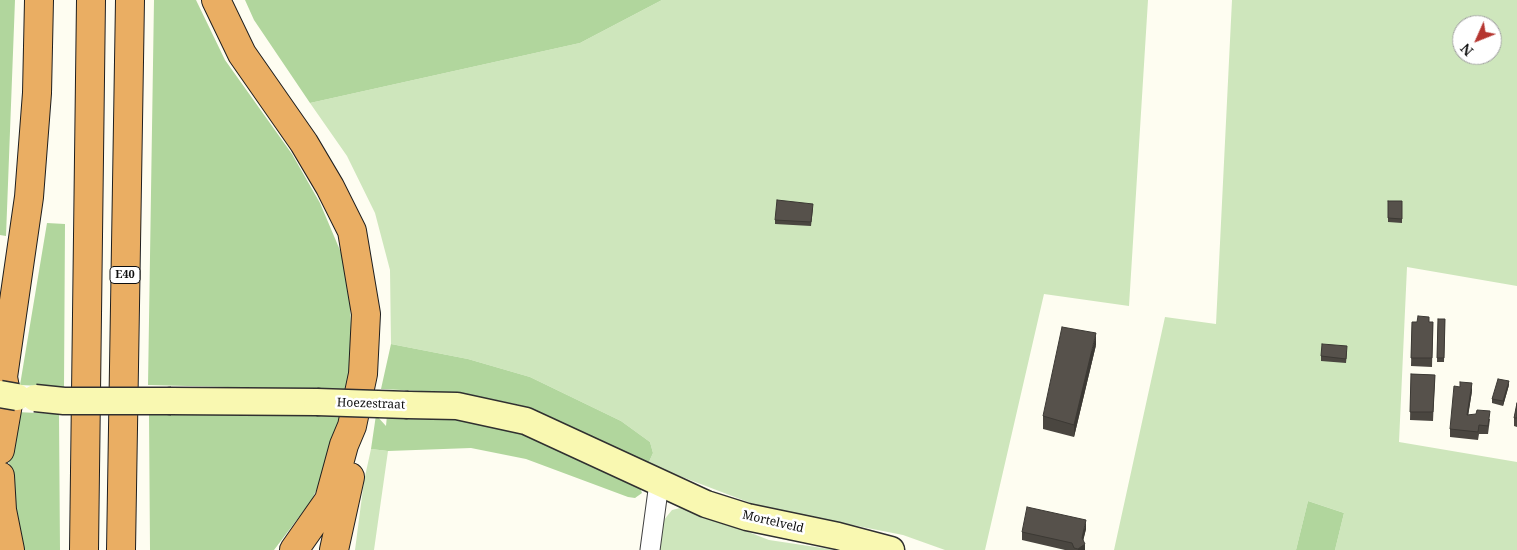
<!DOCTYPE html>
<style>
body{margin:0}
#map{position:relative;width:1517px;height:550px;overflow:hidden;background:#fefdf1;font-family:"Noto Serif",serif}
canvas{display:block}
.north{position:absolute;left:1452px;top:15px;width:50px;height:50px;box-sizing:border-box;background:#fff;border:1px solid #9f9f9f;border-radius:50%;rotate:226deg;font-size:14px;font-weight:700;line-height:20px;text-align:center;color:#0e0e0e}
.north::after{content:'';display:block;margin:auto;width:18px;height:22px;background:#b53630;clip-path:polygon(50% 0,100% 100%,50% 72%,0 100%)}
</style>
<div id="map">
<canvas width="1517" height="550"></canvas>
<div class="north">N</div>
</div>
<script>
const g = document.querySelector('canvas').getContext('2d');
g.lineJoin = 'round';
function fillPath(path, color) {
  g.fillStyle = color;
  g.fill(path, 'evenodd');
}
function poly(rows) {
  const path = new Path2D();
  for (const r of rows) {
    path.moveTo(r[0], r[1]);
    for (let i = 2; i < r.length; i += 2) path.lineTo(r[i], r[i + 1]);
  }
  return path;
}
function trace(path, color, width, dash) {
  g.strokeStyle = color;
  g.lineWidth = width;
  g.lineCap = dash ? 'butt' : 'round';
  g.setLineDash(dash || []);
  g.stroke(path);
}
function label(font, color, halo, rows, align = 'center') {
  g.font = font + ' "Noto Serif",serif';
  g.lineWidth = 5;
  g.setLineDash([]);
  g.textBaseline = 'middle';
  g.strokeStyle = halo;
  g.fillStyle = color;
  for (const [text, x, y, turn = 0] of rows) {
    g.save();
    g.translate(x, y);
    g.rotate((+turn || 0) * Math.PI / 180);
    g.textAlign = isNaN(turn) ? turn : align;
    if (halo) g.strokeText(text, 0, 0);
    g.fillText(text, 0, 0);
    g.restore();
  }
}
fillPath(poly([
 [662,0,1148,0,1129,306,1044,294,985,550,945,550,903,535,761,507,648,464,653,453,650,442,621,421,530,377,468,359,391,344,390,270,375,213,347,156,310,103,580,43],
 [1232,0,1517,0,1517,286,1407,267,1399,442,1517,462,1517,550,1335,550,1344,513,1308,501,1296,550,1114,550,1165,317,1216,324],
 [1462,25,1492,25,1492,55,1462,55],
 [371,449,388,451,374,550,355,550,364,481],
 [684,507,769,540,836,550,656,550,659,526,672,510]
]), '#cee6bc');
fillPath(poly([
 [0,0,15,0,6,236,0,235],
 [154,0,196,0,225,60,292,154,320,203,342,255,350,305,352,355,346,390,148,385],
 [245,0,662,0,580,43,310,103,254,20],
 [47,223,65,224,64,387,20,385],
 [391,344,468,359,530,377,621,421,650,442,653,453,648,464,520,405,462,393,381,389],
 [16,412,59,414,60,550,22,550,9,462],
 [149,414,340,416,325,473,311,501,274,550,150,550],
 [419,414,500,424,639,485,642,493,635,498,628,497,526,459,471,448,388,451,371,449,376,415,386,426,387,415],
 [1308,501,1344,513,1335,550,1296,550]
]), '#b1d69d');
const street = poly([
 [650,550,659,483]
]);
const secondary = poly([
 [171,401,317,402],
 [408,405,457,406,526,421,706,504,747,517,838,536,891,550]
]);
const highway = poly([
 [216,0,242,54,304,143,330,187,352,231,366,314,363,374,352,426,344,445,329,500,294,550],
 [0,450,8,404,3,377,29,197,37,93,39,0],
 [0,476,2,510,10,550],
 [84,550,91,0],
 [121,550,130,0],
 [334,550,350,477]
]);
trace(street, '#414141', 21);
trace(secondary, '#303030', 29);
trace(highway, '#1f1f1f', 30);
trace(street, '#fff', 19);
trace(secondary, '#f9f8b1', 26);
trace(highway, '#eaae63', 28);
const secondaryBridge = poly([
 [0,394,17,397],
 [35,398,64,401,171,401],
 [317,402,408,405]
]);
trace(secondaryBridge, '#303030', 29, []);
trace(secondaryBridge, '#f9f8b1', 26);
fillPath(poly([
 [1402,201,1402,223,1388,222,1388,218],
 [813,208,811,226,775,224,775,220],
 [1438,319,1445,319,1444,362,1437,362],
 [1412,322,1433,322,1432,367,1411,366],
 [1096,345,1074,437,1043,429,1043,416],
 [1347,351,1346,363,1321,361,1321,356],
 [1411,374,1435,375,1433,421,1410,420],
 [1509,385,1503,406,1492,403,1492,399],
 [1472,391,1468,415,1490,419,1488,434,1479,434,1478,440,1450,437,1450,429],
 [1517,403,1517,427,1514,426,1514,418],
 [1086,529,1083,540,1085,550,1065,550,1022,540,1022,532]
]), '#4a4640');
fillPath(poly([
 [1096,333,1096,345,1074,437,1074,425],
 [1509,381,1509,385,1503,406,1503,401],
 [1472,383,1472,391,1467,423,1467,415],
 [1086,520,1086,529,1082,546,1082,538],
 [1085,544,1085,550,1078,550,1078,549]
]), '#3c3934');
const building = poly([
 [777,200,813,204,811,222,775,220,777,200],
 [1388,201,1402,201,1402,219,1388,218,1388,201],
 [1418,316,1429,317,1429,322,1433,322,1432,358,1411,358,1412,322,1417,322,1418,316],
 [1438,319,1445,319,1444,358,1437,358,1438,319],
 [1062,327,1096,333,1074,425,1043,416,1062,327],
 [1322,344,1347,346,1346,359,1321,356,1322,344],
 [1411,374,1435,375,1433,412,1410,412,1411,374],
 [1498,379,1509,381,1503,401,1492,399,1498,379],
 [1460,382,1472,383,1467,415,1476,414,1477,410,1490,411,1488,426,1479,425,1478,432,1450,429,1454,386,1460,387,1460,382],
 [1517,403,1517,418,1514,418,1517,403],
 [1027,507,1086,520,1082,538,1085,544,1078,549,1074,548,1072,543,1022,532,1027,507]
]);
fillPath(building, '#56514b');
trace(building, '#3c3934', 1);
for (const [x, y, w] of [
 [125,275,30]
]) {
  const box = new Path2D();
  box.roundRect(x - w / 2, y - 8.5, w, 17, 4);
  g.fillStyle = '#fff';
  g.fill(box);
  trace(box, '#0e0e0e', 1);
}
label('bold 11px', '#0e0e0e', null, [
 ["E40",125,275]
]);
label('12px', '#0e0e0e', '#fff', [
 ["Hoezestraat",371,404,2],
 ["Mortelveld",773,522,13]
]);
</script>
